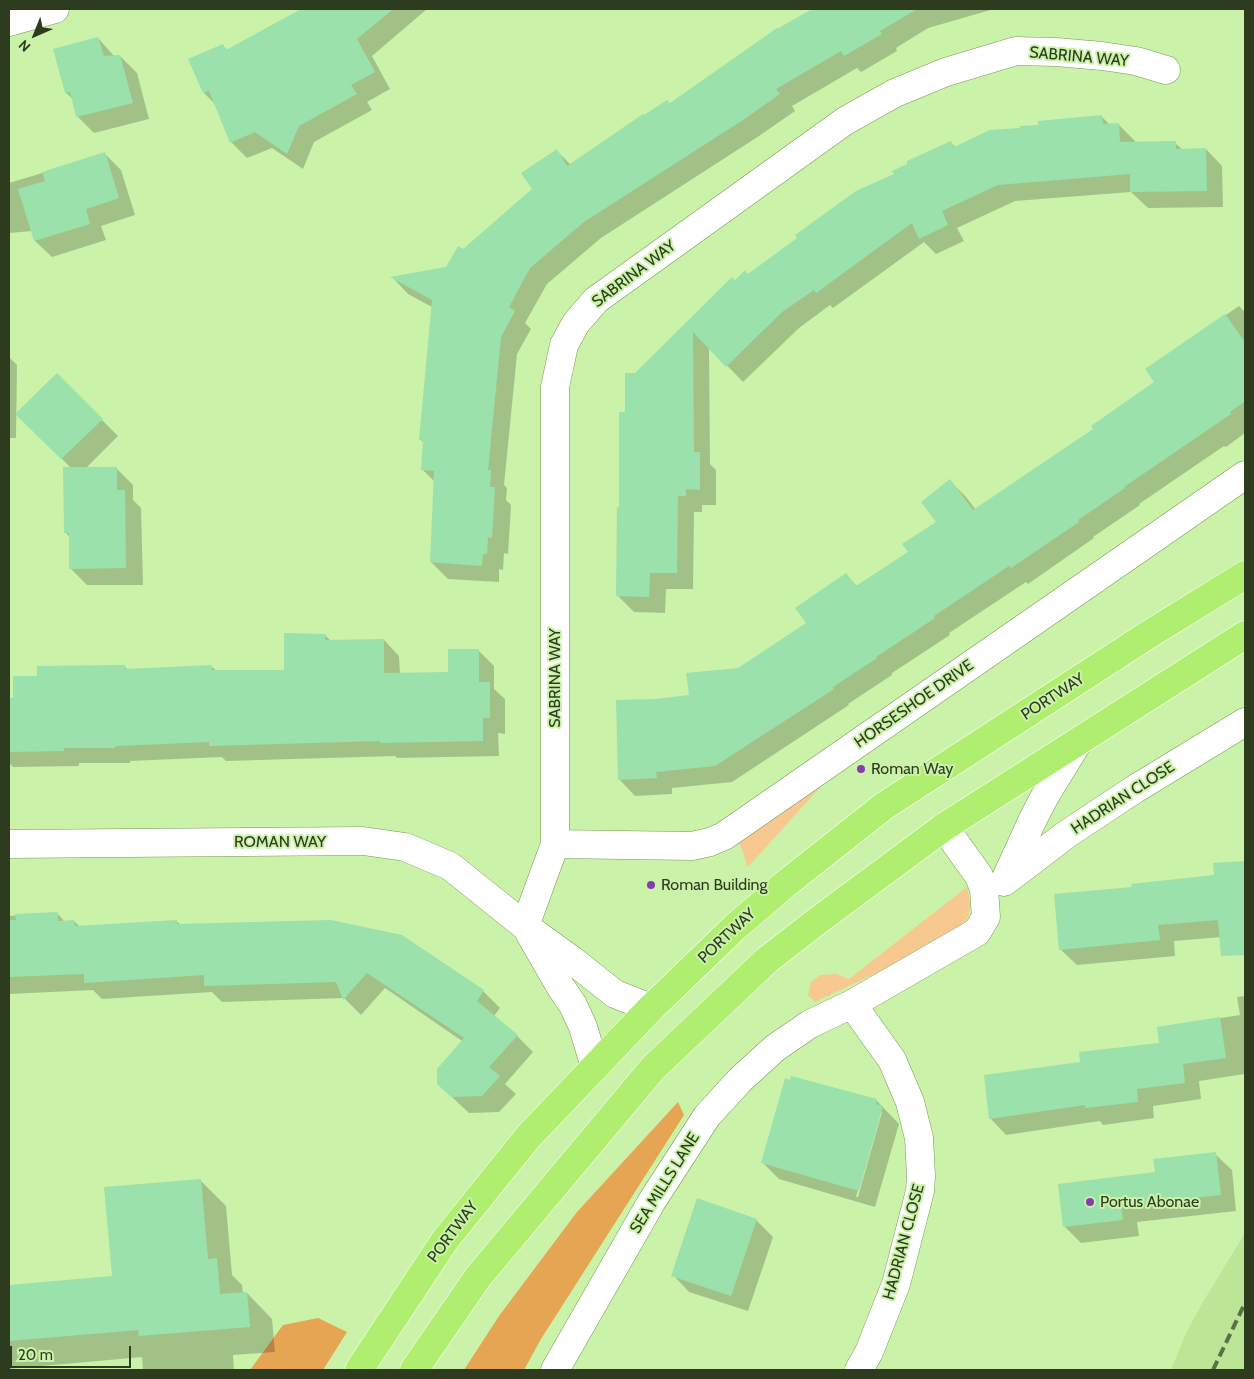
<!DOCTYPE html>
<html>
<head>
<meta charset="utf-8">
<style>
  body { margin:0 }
  #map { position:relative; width:1254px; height:1379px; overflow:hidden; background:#cbf2a9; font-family:Cabin,sans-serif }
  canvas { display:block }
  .frame { position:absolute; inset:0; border:10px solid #2d3c1f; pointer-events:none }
  .north { position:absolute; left:10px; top:10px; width:50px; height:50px; -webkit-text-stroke:4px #cbf2a9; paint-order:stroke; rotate:224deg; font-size:14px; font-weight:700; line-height:20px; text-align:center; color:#2d3c1f }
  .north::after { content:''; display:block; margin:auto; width:18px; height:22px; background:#2d3c1f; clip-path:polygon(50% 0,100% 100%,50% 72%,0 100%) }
  .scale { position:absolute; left:10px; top:1346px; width:121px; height:22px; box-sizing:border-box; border:2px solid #2d3c1f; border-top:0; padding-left:6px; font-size:15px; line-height:18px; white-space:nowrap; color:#2d3c1f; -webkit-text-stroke:4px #cbf2a9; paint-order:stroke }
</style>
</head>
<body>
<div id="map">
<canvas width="1254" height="1379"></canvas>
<div class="frame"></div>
<div class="north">N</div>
<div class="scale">20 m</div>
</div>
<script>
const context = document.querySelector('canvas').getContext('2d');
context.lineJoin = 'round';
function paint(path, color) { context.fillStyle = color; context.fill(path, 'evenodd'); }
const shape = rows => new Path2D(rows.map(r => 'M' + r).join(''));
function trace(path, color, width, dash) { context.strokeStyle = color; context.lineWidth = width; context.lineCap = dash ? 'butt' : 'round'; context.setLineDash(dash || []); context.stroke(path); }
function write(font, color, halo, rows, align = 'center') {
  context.font = font + ' Cabin,sans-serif'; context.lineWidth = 4; context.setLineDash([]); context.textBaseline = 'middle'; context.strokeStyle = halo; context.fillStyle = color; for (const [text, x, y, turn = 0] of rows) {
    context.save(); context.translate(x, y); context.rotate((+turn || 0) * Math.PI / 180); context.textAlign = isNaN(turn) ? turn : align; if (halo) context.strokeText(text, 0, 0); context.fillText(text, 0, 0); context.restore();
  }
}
const built = shape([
  [1245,1233,1245,1370,1171,1370,1187,1331,1206,1297]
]);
const green = shape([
  [824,783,748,867,738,839],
  [967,887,971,906,968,916,958,931,946,940,815,1002,808,995,811,982,820,975,836,974,849,979]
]);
const forest = shape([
  [678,1102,684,1115,541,1339,524,1370,464,1370,499,1316,577,1212],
  [318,1318,347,1332,323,1370,250,1370,283,1325]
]);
const shadow = shape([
  [304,9,427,9,372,56,390,89,367,102,372,110,314,142,303,169,272,148,247,158,231,142,215,104,204,93,223,46,228,51],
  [814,9,994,9,928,28,896,48,897,51,861,72,857,68,792,106,795,111,759,136,601,238,547,284,525,323,531,329,517,354,504,485,507,488,506,500,511,505,508,554,504,553,503,570,499,569,499,582,448,579,431,562,435,482,423,470,424,443,420,439,432,307,408,294,393,278,447,269,463,250,533,189,557,151,571,165,670,105,777,30],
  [98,38,115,57,120,56,137,73,149,119,94,133,78,117,73,99,66,93],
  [1102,117,1110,125,1118,124,1135,141,1135,143,1175,143,1183,150,1206,149,1222,166,1223,207,1148,208,1131,192,1015,201,957,228,964,241,936,254,924,242,833,308,830,305,799,328,743,382,709,347,710,464,716,470,716,505,702,505,702,512,694,512,693,589,666,589,665,613,634,612,618,596,620,509,626,414,636,374,735,282,748,275,896,175,951,142,956,148,1021,129],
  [105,154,121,170,135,215,101,226,106,240,52,257,35,241,32,231,9,233,9,183],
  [1239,306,1245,312,1245,433,1226,447,1224,446,1139,504,1140,505,1093,537,1094,538,1028,584,1026,582,949,633,950,635,892,673,892,675,848,704,849,705,732,782,672,788,672,794,635,796,619,779,655,700,690,696,739,670,808,624,846,575,857,586,909,552,938,522,950,481,966,497,976,510,1095,429,1156,382,1147,369],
  [9,357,17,365,16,438,9,438],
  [57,375,118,436,85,469,116,468,133,485,133,500,141,508,143,585,87,585,70,568,70,537,66,533,72,469,17,414],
  [325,635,331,641,384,640,399,656,400,674,449,673,478,650,494,666,494,689,505,699,505,734,498,733,499,756,397,758,395,756,226,761,222,757,130,761,130,763,79,763,79,766,13,767,9,763,9,700,14,700,39,677,124,666,128,670,211,666,217,671,285,671],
  [1245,862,1245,935,1174,941,1175,956,1077,965,1060,949,1133,888,1216,876,1215,864],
  [57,913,65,922,74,921,80,927,176,921,181,925,483,991,500,1008,494,1016,517,1036,533,1052,505,1084,516,1094,499,1112,469,1113,438,1084,462,1041,385,988,361,1015,344,998,222,1002,212,992,102,999,93,990,9,994,9,916],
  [1245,996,1245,1074,1199,1081,1201,1099,1153,1106,1154,1118,1103,1125,1100,1121,1006,1135,990,1118,1081,1063,1160,1044,1158,1028,1240,1015,1237,997],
  [792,1077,877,1101,899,1124,875,1207,779,1179,762,1162],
  [880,1112,882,1112,858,1197,856,1197],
  [1215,1154,1232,1170,1236,1211,1137,1222,1139,1236,1081,1243,1065,1227,1156,1173],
  [201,1181,226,1206,232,1275,242,1285,243,1293,247,1293,272,1319,275,1352,233,1355,234,1370,143,1370,142,1357,9,1369,9,1286,113,1277],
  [756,1220,773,1237,748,1311,689,1292,673,1275]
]);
const building = shape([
  [301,9,393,9,357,39,375,72,351,85,357,94,299,126,287,154,255,132,230,143,209,91,203,93,188,59,223,44,226,50],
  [812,9,917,9,880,31,882,34,844,56,841,51,776,89,780,94,743,120,584,222,530,268,509,307,515,311,501,337,488,470,491,470,490,487,495,487,492,538,488,537,487,554,483,554,482,566,430,562,434,471,421,470,423,440,419,440,432,300,390,277,446,267,458,246,463,249,532,189,521,173,557,149,567,166,643,114,644,115,667,100,670,103,777,28,777,29],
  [98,37,104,56,120,55,133,103,76,117,70,92,65,93,53,49],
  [1102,115,1103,124,1119,123,1120,142,1176,141,1176,149,1206,148,1207,191,1130,192,1130,174,998,185,942,211,948,225,919,239,912,223,816,293,814,290,782,312,726,367,693,332,694,452,700,452,700,490,686,489,686,496,678,496,677,573,650,573,649,597,616,596,617,507,619,507,619,412,625,412,625,373,635,373,732,277,735,280,745,270,748,274,797,238,795,235,856,191,894,174,892,171,907,164,907,161,951,141,954,147,990,130,1020,128,1019,126,1038,125,1038,121],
  [105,152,119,198,86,209,90,224,34,241,18,189,45,181,42,172],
  [1225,314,1245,342,1245,401,1230,412,1231,414,1124,487,1125,488,1078,520,1079,522,1011,568,1009,566,934,616,935,618,876,657,877,658,833,687,834,689,715,766,656,772,657,778,618,780,616,700,655,699,689,695,686,673,738,668,806,623,795,608,846,573,856,586,908,552,902,544,936,522,921,502,950,479,973,510,1093,429,1091,426,1154,382,1145,369],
  [57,373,103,419,61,459,15,414],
  [63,467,117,467,117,490,125,490,126,568,69,569,69,533,64,533],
  [284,633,326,634,325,640,384,639,384,673,448,672,448,649,479,649,479,682,490,682,490,718,483,718,483,741,380,743,380,741,209,746,209,742,115,746,115,748,64,748,64,751,9,752,9,698,13,698,13,676,37,676,37,666,125,665,125,669,212,665,212,670,284,670],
  [1245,861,1245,955,1221,956,1218,920,1158,925,1160,940,1059,950,1054,894,1132,887,1131,884,1214,875,1213,863],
  [58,912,58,921,74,920,75,926,177,920,177,924,331,920,402,935,484,990,477,1001,518,1035,489,1067,500,1076,482,1096,451,1097,437,1084,437,1069,464,1038,367,973,343,1000,336,982,204,986,204,975,84,983,84,974,9,977,9,920,16,920,15,914],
  [1220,1017,1226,1058,1183,1064,1185,1083,1137,1089,1138,1102,1085,1108,1085,1105,989,1119,984,1075,1080,1062,1079,1052,1159,1043,1157,1027],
  [791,1076,877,1099,876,1104,883,1106,859,1191,761,1163,785,1078,790,1080],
  [1216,1152,1221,1195,1121,1206,1123,1220,1063,1227,1058,1184,1155,1172,1153,1159],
  [201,1179,208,1259,217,1258,220,1294,247,1292,250,1327,139,1336,138,1330,9,1341,9,1285,112,1276,104,1187],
  [697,1198,757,1219,731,1296,671,1276]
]);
const street = shape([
  [9,22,55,9],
  [9,844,363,841,405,847,450,866,525,926,572,960,615,994,651,1008],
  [555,844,692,846,710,842,724,836,1245,475],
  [1006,878,1033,819,1045,796,1078,742],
  [1004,882,1067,834,1135,789,1245,722],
  [525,926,555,844,555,387,564,345,576,323,596,300,845,121,895,93,946,72,1016,51,1056,52,1102,56,1136,61,1166,70],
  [530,934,560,986,573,1005,583,1027,595,1067],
  [852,1004,892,1060,910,1102,919,1138,921,1176,920,1191,896,1284,869,1352,859,1370],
  [555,1370,652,1201,707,1116,740,1080,775,1048,810,1024,852,1004,977,932,986,917,984,889,979,876,944,827]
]);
const highway = shape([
  [359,1370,445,1240,528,1137,651,1008,735,927,784,885,884,806,1151,633,1245,575],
  [414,1370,478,1277,653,1068,767,960,816,922,944,827,1245,635]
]);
const rail = shape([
  [1213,1370,1245,1303]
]);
const markers = [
  [861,769,5,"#853cae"],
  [651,885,5,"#853cae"],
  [1090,1202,5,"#853cae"]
];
const streetNames = [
  ["SABRINA WAY",1079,57,5],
  ["SABRINA WAY",634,274,-37],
  ["SABRINA WAY",555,678,-90],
  ["PORTWAY",1053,697,-33],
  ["HORSESHOE DRIVE",914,704,-35],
  ["HADRIAN CLOSE",1123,798,-33],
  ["ROMAN WAY",280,842],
  ["PORTWAY",727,936,-43],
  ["SEA MILLS LANE",665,1183,-58],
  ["PORTWAY",453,1232,-53],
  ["HADRIAN CLOSE",904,1242,-75]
];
const poiNames = [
  ["Roman Way",871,769],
  ["Roman Building",661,885],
  ["Portus Abonae",1100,1202]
];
paint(built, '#bce696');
paint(green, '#f8c891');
paint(forest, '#e5a553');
paint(shadow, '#0003');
paint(building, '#9ae1ab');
trace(street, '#769a54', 29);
trace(highway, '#fff', 29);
trace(street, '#fff', 28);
trace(highway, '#afee6e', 28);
trace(rail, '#5a7047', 4, [10, 5]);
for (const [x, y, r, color] of markers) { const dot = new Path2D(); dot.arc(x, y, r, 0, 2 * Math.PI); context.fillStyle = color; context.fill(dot); trace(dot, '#cbf2a9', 2); }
write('16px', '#2d3c1f', '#cbf2a9', streetNames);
write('16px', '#2d3c1f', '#cbf2a9', poiNames, 'left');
</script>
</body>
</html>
